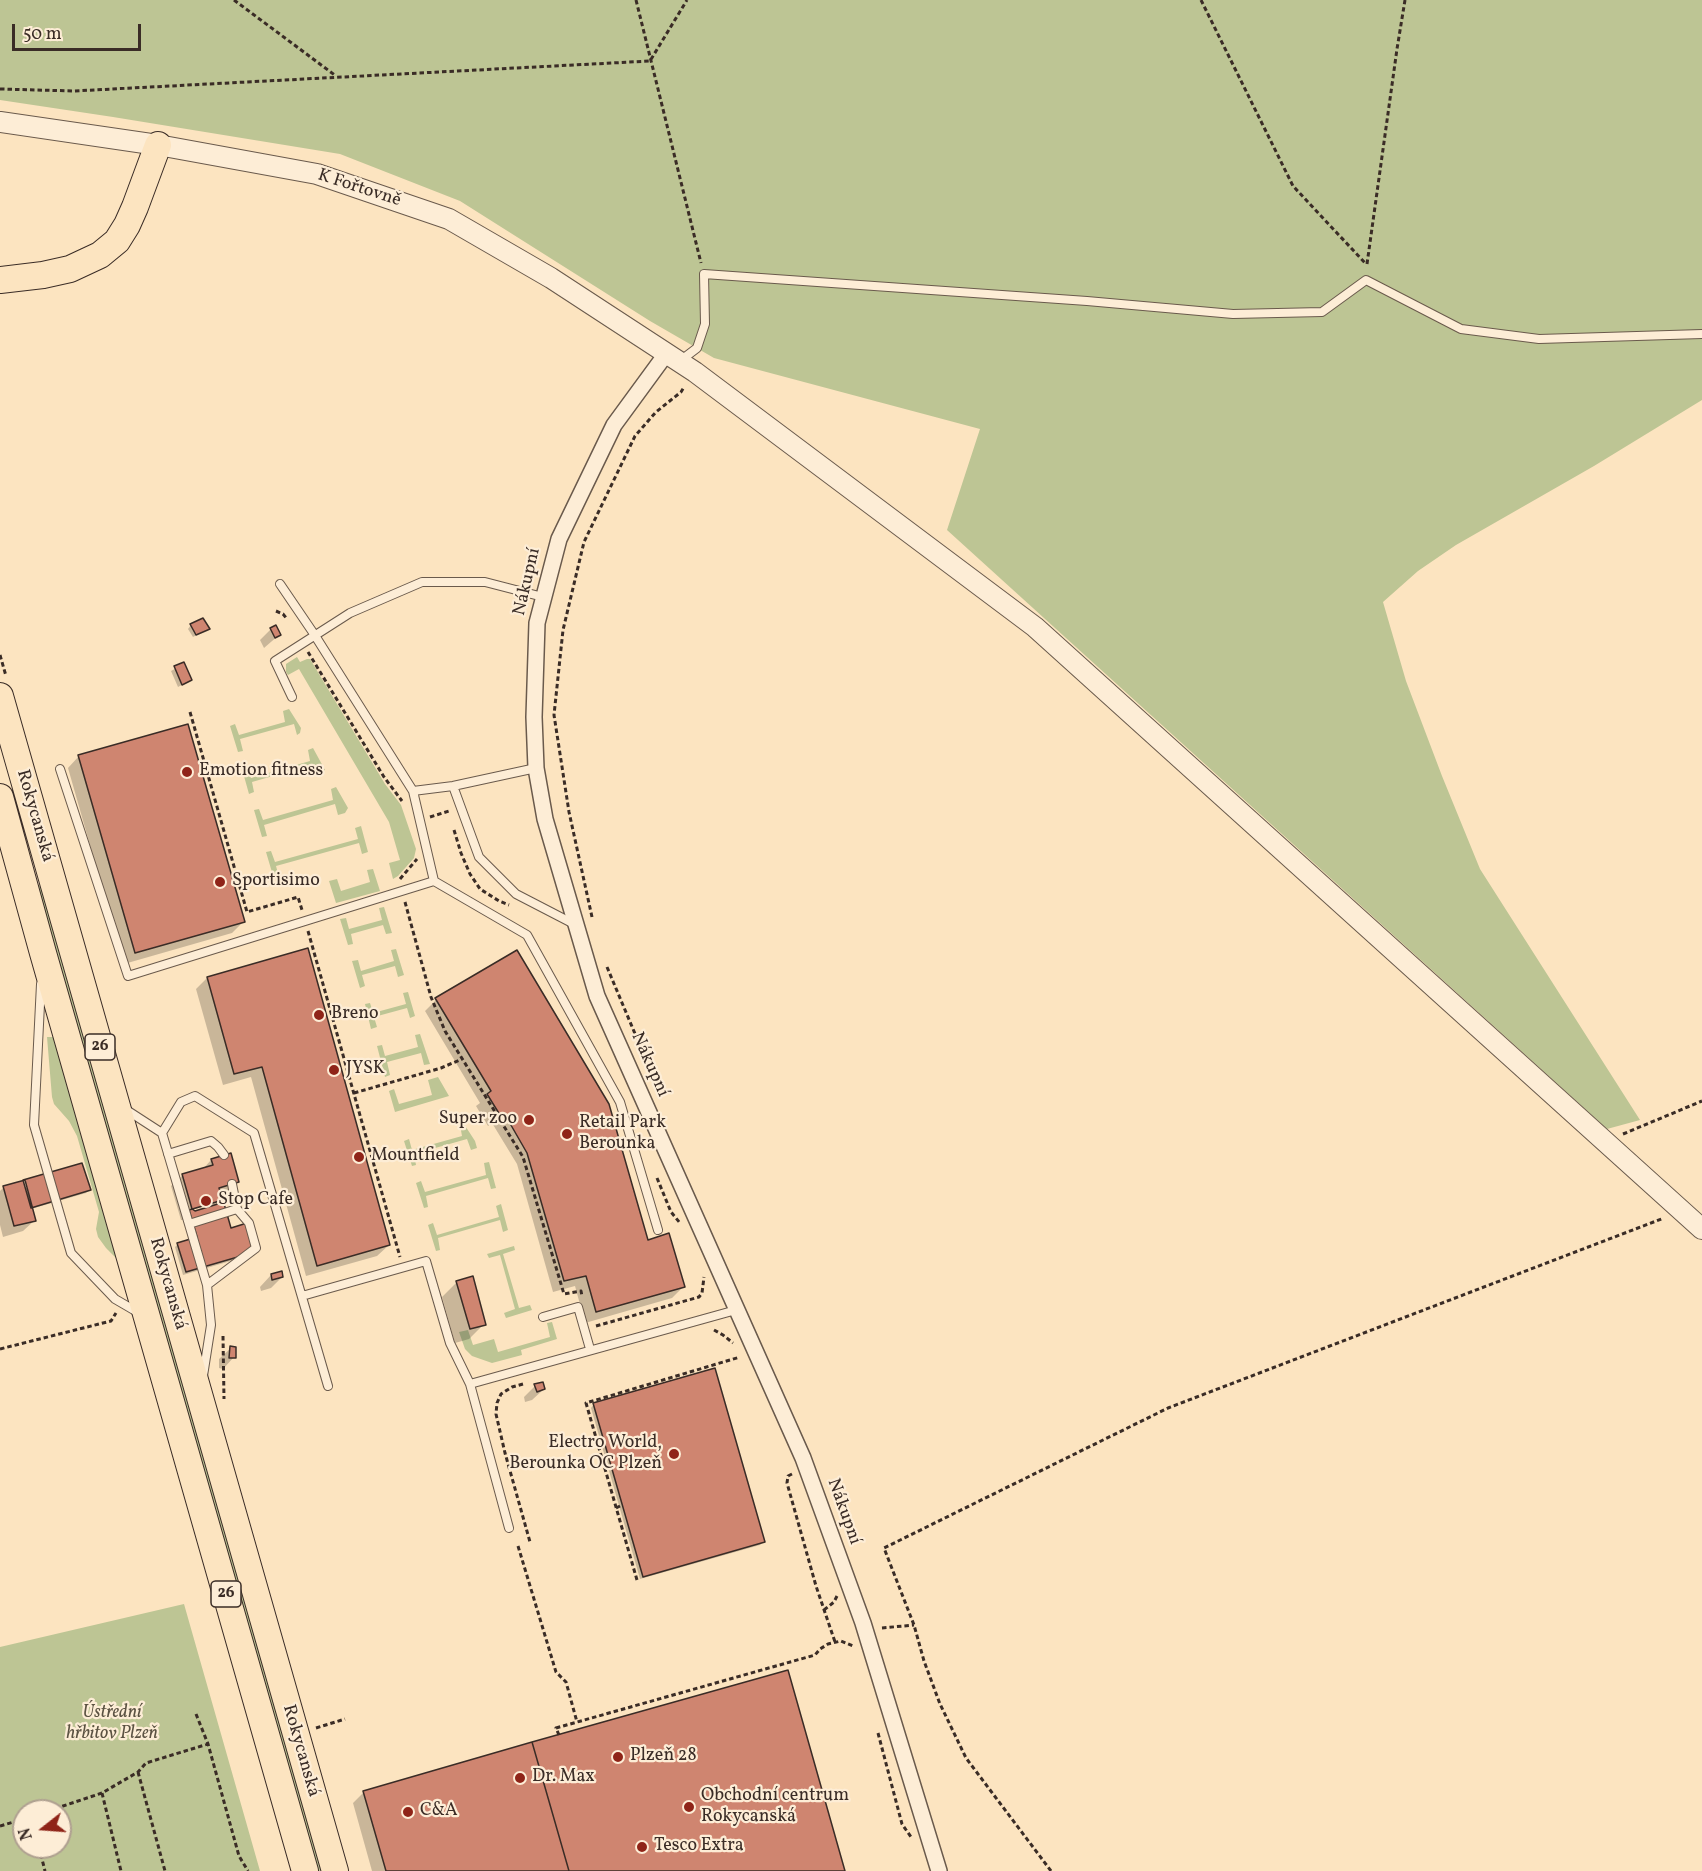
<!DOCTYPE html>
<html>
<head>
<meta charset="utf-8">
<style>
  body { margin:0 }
  #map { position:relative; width:1702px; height:1871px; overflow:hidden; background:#fce4c0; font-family:Vollkorn,serif }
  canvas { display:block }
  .north { position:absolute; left:12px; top:1799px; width:60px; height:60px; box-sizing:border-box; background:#fdedd6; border:2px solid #afa090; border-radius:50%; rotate:253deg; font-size:16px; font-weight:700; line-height:24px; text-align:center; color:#3a2c26 }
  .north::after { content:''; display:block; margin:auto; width:21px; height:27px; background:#8f2418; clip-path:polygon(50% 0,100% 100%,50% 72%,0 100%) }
  .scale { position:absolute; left:12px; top:24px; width:129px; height:27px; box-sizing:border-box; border:3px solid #3a2c26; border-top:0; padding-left:8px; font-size:18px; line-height:21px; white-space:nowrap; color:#3a2c26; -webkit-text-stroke:4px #fdedd6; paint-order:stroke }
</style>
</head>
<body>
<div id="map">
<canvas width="1702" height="1871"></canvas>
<div class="north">N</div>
<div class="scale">50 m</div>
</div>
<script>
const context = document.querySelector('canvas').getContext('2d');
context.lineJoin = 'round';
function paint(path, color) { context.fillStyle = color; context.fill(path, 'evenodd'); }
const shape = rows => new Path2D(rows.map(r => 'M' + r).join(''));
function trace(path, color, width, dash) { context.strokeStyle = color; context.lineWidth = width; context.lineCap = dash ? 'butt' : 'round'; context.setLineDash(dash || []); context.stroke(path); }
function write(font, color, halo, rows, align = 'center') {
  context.font = font + ' Vollkorn,serif'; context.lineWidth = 4.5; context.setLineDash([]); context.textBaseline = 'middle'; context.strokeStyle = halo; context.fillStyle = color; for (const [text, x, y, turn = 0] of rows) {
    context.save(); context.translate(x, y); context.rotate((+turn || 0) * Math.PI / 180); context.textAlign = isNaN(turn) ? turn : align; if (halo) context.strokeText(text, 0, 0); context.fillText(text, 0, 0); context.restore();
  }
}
const green = shape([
  [0,0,1702,0,1702,400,1594,466,1456,545,1418,571,1383,602,1406,681,1442,776,1480,869,1640,1120,1607,1129,947,530,980,429,714,358,650,321,460,201,340,154,113,117,0,100],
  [297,657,300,662,307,659,310,659,385,784,401,805,416,849,414,858,398,876,393,879,389,863,400,860,389,822,299,669,288,675,286,672,286,664],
  [289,709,301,728,300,733,297,735,294,724,240,739,243,751,238,752,230,726,235,724,239,735,285,722,283,711],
  [313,748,325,770,321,773,315,775,311,765,252,782,254,792,249,794,242,769,247,767,251,778,310,761,308,750],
  [336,787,348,808,345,813,338,815,335,804,264,825,267,836,262,837,254,810,259,809,263,820,333,800,331,789],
  [361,826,368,852,362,854,359,843,276,866,279,877,274,879,266,852,271,851,275,862,358,839,355,828],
  [373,869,380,891,336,903,329,881,337,879,341,891,370,882,367,870],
  [37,884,42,887,322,1871,314,1871],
  [384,907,392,933,386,934,383,925,351,934,353,944,348,945,340,919,346,918,349,929,382,920,379,908],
  [396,949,404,975,398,977,395,966,362,975,365,986,360,988,352,961,358,960,361,971,394,961,391,950],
  [408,992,415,1016,410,1018,407,1008,374,1017,377,1027,371,1029,365,1004,370,1003,373,1013,406,1004,403,993],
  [420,1034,430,1064,424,1065,421,1053,387,1062,390,1075,385,1077,377,1046,382,1045,385,1056,418,1047,415,1035],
  [47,1037,55,1037,117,1259,106,1248,98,1237,96,1229,99,1212,77,1136,69,1121,54,1104,52,1097],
  [438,1077,449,1096,395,1112,389,1091,394,1089,399,1104,432,1095,428,1080],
  [464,1124,475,1141,477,1148,471,1150,467,1139,414,1154,416,1165,412,1166,404,1141,409,1139,412,1150,462,1136,460,1125],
  [489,1162,496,1188,491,1189,488,1178,426,1196,428,1207,424,1208,416,1183,421,1181,425,1192,486,1175,484,1163],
  [501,1204,508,1230,503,1232,500,1220,438,1238,440,1250,436,1251,428,1225,433,1223,437,1235,499,1217,496,1206],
  [514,1246,515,1250,503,1254,519,1308,530,1305,532,1310,506,1318,504,1313,515,1309,500,1255,489,1258,487,1254],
  [552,1322,557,1339,521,1350,522,1355,492,1363,472,1356,465,1349,459,1332,468,1330,473,1345,494,1339,498,1352,550,1337,547,1323],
  [184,1604,260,1871,0,1871,0,1647],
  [24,1811,60,1811,60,1847,24,1847]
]);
const shadow = shape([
  [191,625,208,629,193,637,188,629],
  [271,629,279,635,264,648,260,640],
  [184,664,191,680,178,687,171,671],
  [79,756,243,922,232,933,124,964,68,768],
  [207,978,389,1245,377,1256,306,1276,251,1077,223,1085,196,989],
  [436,1000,646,1242,683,1287,672,1298,585,1323,575,1286,553,1292,517,1164,492,1123,488,1126,476,1106,480,1103,425,1011],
  [211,1160,237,1182,226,1193,220,1195,230,1229,251,1255,183,1275,175,1247,178,1244,194,1239,189,1220,181,1220,171,1186,183,1175,202,1170],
  [210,1205,210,1208,188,1214,187,1211],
  [4,1187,89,1190,86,1193,31,1209,35,1220,23,1231,3,1237,0,1225,0,1191],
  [271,1275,282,1277,271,1288,261,1291,260,1287],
  [457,1282,484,1324,469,1339,455,1343,442,1297],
  [231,1348,234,1357,223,1369,219,1368,219,1359],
  [535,1386,544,1389,532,1400,525,1402,524,1397],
  [594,1404,763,1542,760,1545,640,1579,591,1408],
  [364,1792,843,1871,372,1871,353,1803]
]);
const building = shape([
  [203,618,210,629,196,635,190,624,203,618],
  [276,625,281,635,275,638,270,628,276,625],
  [184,662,192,680,182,685,174,666,184,662],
  [188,724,245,922,135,953,78,755,188,724],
  [308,948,390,1245,317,1266,262,1067,234,1074,207,977,308,948],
  [517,950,609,1104,648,1240,669,1233,685,1287,596,1312,586,1276,564,1281,527,1153,504,1113,500,1115,487,1094,491,1091,435,998,517,950],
  [231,1153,239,1182,219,1188,223,1200,221,1203,195,1211,192,1209,182,1174,213,1165,211,1159,231,1153],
  [82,1163,91,1190,31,1208,23,1180,82,1163],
  [25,1180,36,1221,14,1226,3,1186,25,1180],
  [223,1200,231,1228,247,1223,255,1252,186,1272,177,1243,197,1237,189,1210,223,1200],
  [282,1271,283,1277,272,1280,271,1274,282,1271],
  [473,1276,486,1325,470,1329,456,1281,473,1276],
  [230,1346,236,1347,236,1358,229,1358,230,1346],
  [715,1368,765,1542,643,1577,593,1403,715,1368],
  [543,1382,545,1389,537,1392,534,1384,543,1382],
  [788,1670,845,1871,569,1871,532,1742,788,1670],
  [532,1742,569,1871,386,1871,363,1791,532,1742]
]);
const path = shape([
  [234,0,336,76],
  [636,0,701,263],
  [1201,0,1293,186,1366,264],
  [0,89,74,91,650,61,687,0],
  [1367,264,1397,49,1405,0],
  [276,611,283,614,287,619],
  [308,652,384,777,402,801],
  [0,655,6,676],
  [190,712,247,912,298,897,302,910],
  [430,817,449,811],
  [454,830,461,853,470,874,480,889,499,901,509,905],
  [400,879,417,859],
  [405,902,431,997,445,1031,523,1157,564,1294,581,1291,582,1296],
  [592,917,569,812,554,715,563,630,584,542,635,436,656,412,681,392,684,387],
  [308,931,400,1257],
  [607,967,641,1048,642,1055],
  [354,1093,441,1068,462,1059],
  [1623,1134,1702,1101],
  [657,1178,671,1212,680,1223],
  [596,1326,699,1297,702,1293,704,1277],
  [714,1330,723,1335,733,1343],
  [223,1336,224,1399],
  [0,1349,111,1321,116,1313],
  [523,1384,512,1387,501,1394,497,1403,496,1414,505,1453,530,1542],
  [792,1474,788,1476,787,1483,816,1586,835,1642],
  [616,1508,622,1505],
  [518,1546,556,1672,566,1682,577,1722],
  [637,1580,586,1403,740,1357],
  [824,1610,834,1602,837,1596],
  [882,1628,914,1625],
  [196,1714,208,1744,239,1856,248,1871],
  [316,1728,345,1719],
  [878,1733,902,1824,911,1837],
  [559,1735,556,1728,815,1655,820,1649,828,1644,841,1641,853,1646],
  [138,1772,165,1871],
  [102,1793,121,1871],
  [48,1811,102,1793,138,1772,146,1763,208,1744],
  [0,1826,24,1819],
  [39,1847,45,1871],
  [1051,1871,966,1758,940,1704,924,1661,914,1625,884,1548,1168,1408,1664,1218]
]);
const service = shape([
  [680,361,697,348,705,324,704,274,1087,301,1233,314,1322,312,1366,280,1461,329,1539,339,1702,334],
  [292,697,275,661,350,613,422,582,485,582,543,597],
  [60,769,128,976,434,881,413,791,314,634,280,584],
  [453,786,479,857,516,894,574,924],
  [413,791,453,786,536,768],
  [434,881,527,935,620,1102,658,1230],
  [41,984,34,1125,71,1253,115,1299,139,1313],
  [125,1109,162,1133,207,1285,211,1325,203,1376],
  [162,1133,181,1102,195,1096,254,1133,328,1386],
  [168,1154,211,1141,218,1147,224,1155],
  [232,1184,237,1209],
  [189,1224,237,1209,249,1223,256,1248,207,1285],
  [302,1296,426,1261,450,1343,470,1384],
  [543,1317,578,1307,590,1349],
  [509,1528,470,1384,736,1310]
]);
const minor = shape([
  [666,354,614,425,559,539,537,623,534,717,536,768,545,819,597,996,803,1458,863,1623,939,1871]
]);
const tertiary = shape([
  [0,122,158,145,317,174,449,219,551,278,695,372,1035,627,1702,1229]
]);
const trunk = shape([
  [0,280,43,275,70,269,100,255,117,241,127,225,135,207,158,145],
  [0,696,335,1871],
  [0,797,43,953,305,1871]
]);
const markers = [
  [187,772,6,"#8f2418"],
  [220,882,6,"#8f2418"],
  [319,1015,6,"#8f2418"],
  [334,1070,6,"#8f2418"],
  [529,1120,6,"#8f2418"],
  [567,1134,6,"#8f2418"],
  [359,1157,6,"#8f2418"],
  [206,1201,6,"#8f2418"],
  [674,1454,6,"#8f2418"],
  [618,1757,6,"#8f2418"],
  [520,1778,6,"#8f2418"],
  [689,1807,6,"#8f2418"],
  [408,1812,6,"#8f2418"],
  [642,1847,6,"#8f2418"]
];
const shields = [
  [100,1047,30],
  [226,1594,30]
];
const shieldNames = [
  ["26",100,1047],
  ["26",226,1594]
];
const streetNames = [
  ["K Fořtovně",359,189,18],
  ["Nákupní",528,582,-77],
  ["Rokycanská",34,816,74],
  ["Nákupní",649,1065,66],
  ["Rokycanská",167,1284,74],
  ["Nákupní",843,1512,70],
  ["Rokycanská",300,1751,74]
];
const poiNames = [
  ["Emotion fitness",199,772],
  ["Sportisimo",232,882],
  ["Breno",331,1015],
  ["JYSK",346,1070],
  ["Super zoo",517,1120,"right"],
  ["Retail Park",579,1124],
  ["Berounka",579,1145],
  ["Mountfield",371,1157],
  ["Stop Cafe",218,1201],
  ["Electro World,",662,1444,"right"],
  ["Berounka OC Plzeň",662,1465,"right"],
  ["Plzeň 28",630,1757],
  ["Dr. Max",532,1778],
  ["Obchodní centrum",701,1797],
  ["Rokycanská",701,1818],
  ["C&A",420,1812],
  ["Tesco Extra",654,1847]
];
const parkNames = [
  ["Ústřední",112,1714],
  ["hřbitov Plzeň",112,1735]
];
paint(green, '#bdc594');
paint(shadow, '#0003');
paint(building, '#cf8570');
trace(building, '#3a2c26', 1.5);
trace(service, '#6a5a4c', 10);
trace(minor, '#6a5a4c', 18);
trace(tertiary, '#6a5a4c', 22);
trace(trunk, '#3a2c26', 28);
trace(path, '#3a2c26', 3, [4.5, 3]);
trace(service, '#fdedd6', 8);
trace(minor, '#fdedd6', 15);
trace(tertiary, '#fdedd6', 20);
trace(trunk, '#fce4c0', 26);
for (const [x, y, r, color] of markers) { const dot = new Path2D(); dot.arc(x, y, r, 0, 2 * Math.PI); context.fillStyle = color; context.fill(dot); trace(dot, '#fdedd6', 2); }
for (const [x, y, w] of shields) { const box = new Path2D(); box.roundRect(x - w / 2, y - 13, w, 26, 4.5); context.fillStyle = '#fdedd6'; context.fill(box); trace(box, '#3a2c26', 1.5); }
write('bold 16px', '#3a2c26', null, shieldNames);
write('18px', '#3a2c26', '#fdedd6', streetNames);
write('18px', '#3a2c26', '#fdedd6', poiNames, 'left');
write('italic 18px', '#5b5242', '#fdedd6', parkNames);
</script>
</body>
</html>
